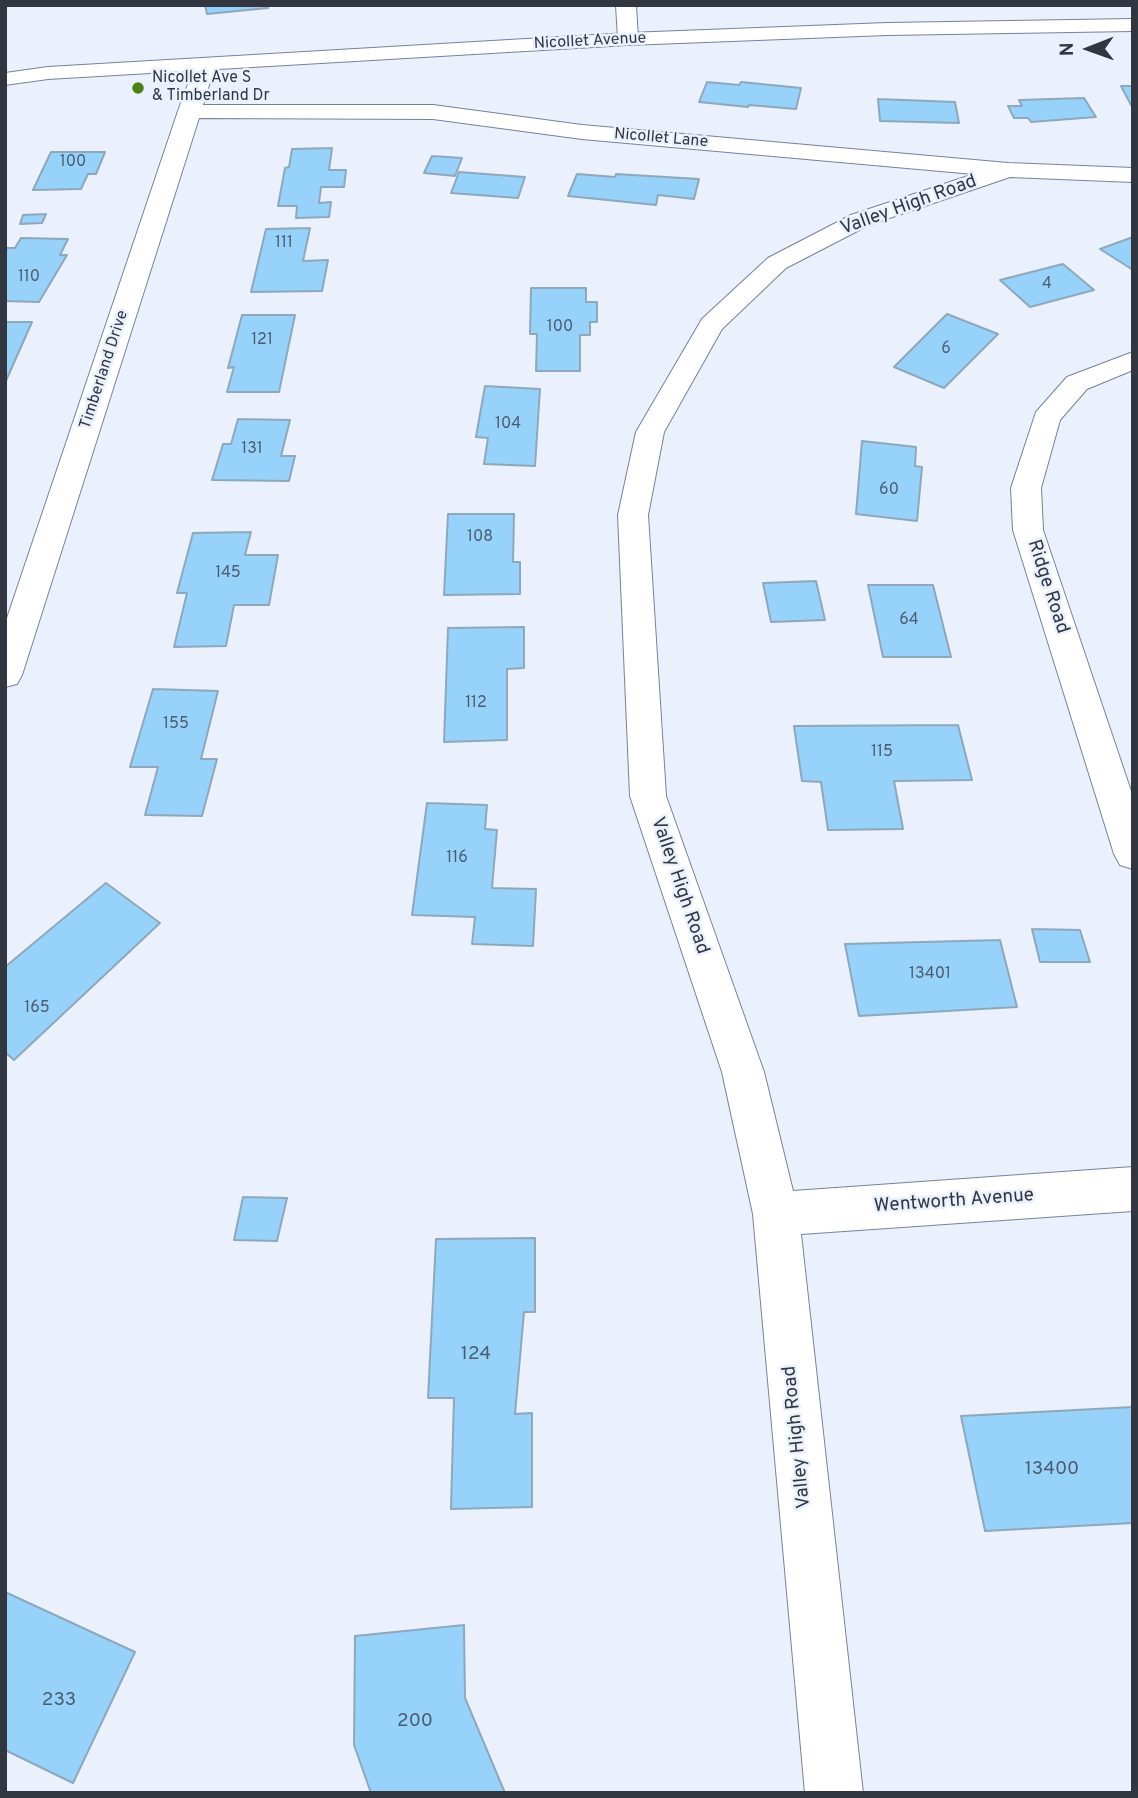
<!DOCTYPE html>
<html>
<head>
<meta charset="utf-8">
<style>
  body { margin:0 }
  #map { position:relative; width:1138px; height:1798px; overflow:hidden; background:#ebf1fc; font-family:Overpass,sans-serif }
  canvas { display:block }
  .frame { position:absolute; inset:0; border:7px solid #313641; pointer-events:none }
  .north { position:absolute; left:1054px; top:14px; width:70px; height:70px; -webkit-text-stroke:5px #ebf1fc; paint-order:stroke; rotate:269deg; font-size:19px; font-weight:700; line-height:28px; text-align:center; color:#313641 }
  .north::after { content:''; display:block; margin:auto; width:24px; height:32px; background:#313641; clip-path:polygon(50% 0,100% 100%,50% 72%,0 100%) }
</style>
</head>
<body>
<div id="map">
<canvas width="1138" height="1798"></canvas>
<div class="frame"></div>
<div class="north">N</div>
</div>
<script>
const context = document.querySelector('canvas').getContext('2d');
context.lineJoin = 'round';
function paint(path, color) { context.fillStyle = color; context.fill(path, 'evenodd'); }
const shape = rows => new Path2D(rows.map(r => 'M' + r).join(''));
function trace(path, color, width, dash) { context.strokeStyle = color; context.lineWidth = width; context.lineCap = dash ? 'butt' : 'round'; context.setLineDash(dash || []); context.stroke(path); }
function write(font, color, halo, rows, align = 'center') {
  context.font = font + ' Overpass,sans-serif'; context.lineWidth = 5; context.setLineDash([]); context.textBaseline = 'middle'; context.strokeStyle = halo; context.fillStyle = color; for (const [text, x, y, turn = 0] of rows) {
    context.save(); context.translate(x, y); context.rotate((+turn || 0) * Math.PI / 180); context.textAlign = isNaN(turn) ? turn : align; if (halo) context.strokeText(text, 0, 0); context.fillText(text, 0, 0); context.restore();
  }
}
const building = shape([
  [205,5,267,5,268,8,207,14,205,5],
  [707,82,739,85,741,82,801,88,796,109,749,105,748,107,699,102,707,82],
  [1121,86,1133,86,1133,105,1131,105,1121,86],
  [1084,98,1096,117,1031,122,1028,118,1014,118,1008,106,1022,106,1019,100,1084,98],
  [878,99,955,102,959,123,880,121,878,99],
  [332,148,329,170,346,170,344,187,321,187,319,203,331,202,329,217,296,218,297,206,278,206,285,168,289,167,292,149,332,148],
  [51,152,105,152,96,174,88,174,81,189,33,190,51,152],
  [432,156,462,158,455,176,424,173,432,156],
  [459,172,525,177,518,198,451,193,459,172],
  [577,174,615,177,616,174,699,179,694,199,658,195,656,205,568,196,577,174],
  [46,214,42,223,20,224,23,215,46,214],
  [310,228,303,261,328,260,322,291,251,292,266,229,310,228],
  [1133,237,1133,270,1100,249,1133,237],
  [21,238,68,239,60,255,67,255,39,302,5,301,5,248,15,248,21,238],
  [1063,264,1094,290,1030,307,1000,280,1063,264],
  [531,288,586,288,586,302,597,302,597,322,590,322,590,335,580,335,580,371,536,371,537,334,530,334,531,288],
  [947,314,998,334,944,388,894,367,947,314],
  [242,315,295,315,279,392,227,392,234,367,228,368,242,315],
  [5,322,32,322,5,383,5,322],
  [485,386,540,389,535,466,484,464,488,438,476,437,485,386],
  [238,419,290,420,281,456,295,456,289,481,212,480,223,444,231,444,238,419],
  [862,441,916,447,915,466,922,467,917,521,856,514,862,441],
  [448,514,514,514,513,562,520,562,520,594,444,595,448,514],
  [251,532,245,555,278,555,269,605,234,605,226,646,174,647,187,593,177,593,193,533,251,532],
  [816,581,825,620,771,622,763,583,816,581],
  [868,585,933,585,951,657,883,657,868,585],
  [524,627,524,668,507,669,507,740,444,742,448,628,524,627],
  [153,689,218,691,201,759,217,759,202,816,145,815,158,767,130,767,153,689],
  [958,725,972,780,894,781,903,829,828,830,821,782,802,781,794,726,958,725],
  [427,803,487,805,485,829,497,830,492,888,536,889,533,946,472,944,475,917,412,915,427,803],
  [106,883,160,923,14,1060,5,1052,5,967,106,883],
  [1032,929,1080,930,1090,962,1040,962,1032,929],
  [1000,940,1017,1007,859,1016,845,944,1000,940],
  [243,1197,287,1198,277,1241,234,1240,243,1197],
  [535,1238,535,1312,524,1312,515,1414,532,1413,532,1507,451,1509,454,1398,428,1398,436,1239,535,1238],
  [1133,1407,1133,1523,985,1531,961,1416,1133,1407],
  [5,1592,135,1652,73,1783,5,1750,5,1592],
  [464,1625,465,1698,505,1793,371,1793,354,1745,355,1636,464,1625]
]);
const minor = shape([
  [616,5,636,5,638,39,635,43,628,45,618,39,616,5],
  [205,59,215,65,203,105,433,105,582,125,1008,163,1133,168,1133,182,1010,177,869,225,786,268,722,329,664,432,648,515,666,796,764,1072,793,1191,1133,1167,1133,1211,801,1234,863,1793,805,1793,753,1214,722,1072,630,796,618,515,636,432,702,319,768,258,851,215,974,174,582,139,433,119,199,118,22,675,17,684,5,687,5,624,178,111,195,65,205,59],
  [1133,352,1133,370,1087,389,1060,420,1041,488,1043,530,1133,797,1133,869,1120,865,1114,854,1013,530,1011,488,1036,412,1067,377,1133,352]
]);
const secondary = shape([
  [1133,19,1133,31,887,35,628,45,48,79,5,85,5,73,48,67,628,33,887,23,1133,19]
]);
const markers = [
  [138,88,7,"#4d8116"]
];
const farStreetnames = [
  ["Nicollet Avenue",590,42,-3],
  ["Nicollet Lane",661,139,5],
  ["Timberland Drive",105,370,-72]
];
const farPoinames = [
  ["Nicollet Ave S",152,79],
  ["& Timberland Dr",152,97]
];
const numberNames = [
  ["100",73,163],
  ["111",284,244],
  ["110",29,278],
  ["4",1047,285],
  ["100",560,328],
  ["121",262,341],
  ["6",946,350],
  ["104",508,425],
  ["131",252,450],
  ["60",889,491],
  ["108",480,538],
  ["145",228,574],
  ["64",909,621],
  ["112",476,704],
  ["155",176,725],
  ["115",882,753],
  ["116",457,859],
  ["13401",930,975],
  ["165",37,1009]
];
const streetNames = [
  ["Valley High Road",909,206,-20],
  ["Ridge Road",1047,587,72],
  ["Valley High Road",679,886,71],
  ["Wentworth Avenue",954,1202,-4],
  ["Valley High Road",798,1437,-96]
];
const nearNumbernames = [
  ["124",476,1355],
  ["13400",1052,1470],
  ["233",59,1701],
  ["200",415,1722]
];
paint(building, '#97d2fb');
trace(building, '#8da8bb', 2);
trace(minor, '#76829b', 2);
trace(secondary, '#76829b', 2);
paint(minor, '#fff');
paint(secondary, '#fff');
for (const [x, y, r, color] of markers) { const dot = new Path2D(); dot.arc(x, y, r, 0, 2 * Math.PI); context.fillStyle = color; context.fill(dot); trace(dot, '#ebf1fc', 2.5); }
write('16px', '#313641', '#ebf1fc', farStreetnames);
write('16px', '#313641', '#ebf1fc', farPoinames, 'left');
write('16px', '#4a5d70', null, numberNames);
write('19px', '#313641', '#ebf1fc', streetNames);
write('19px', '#4a5d70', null, nearNumbernames);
</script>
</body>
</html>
